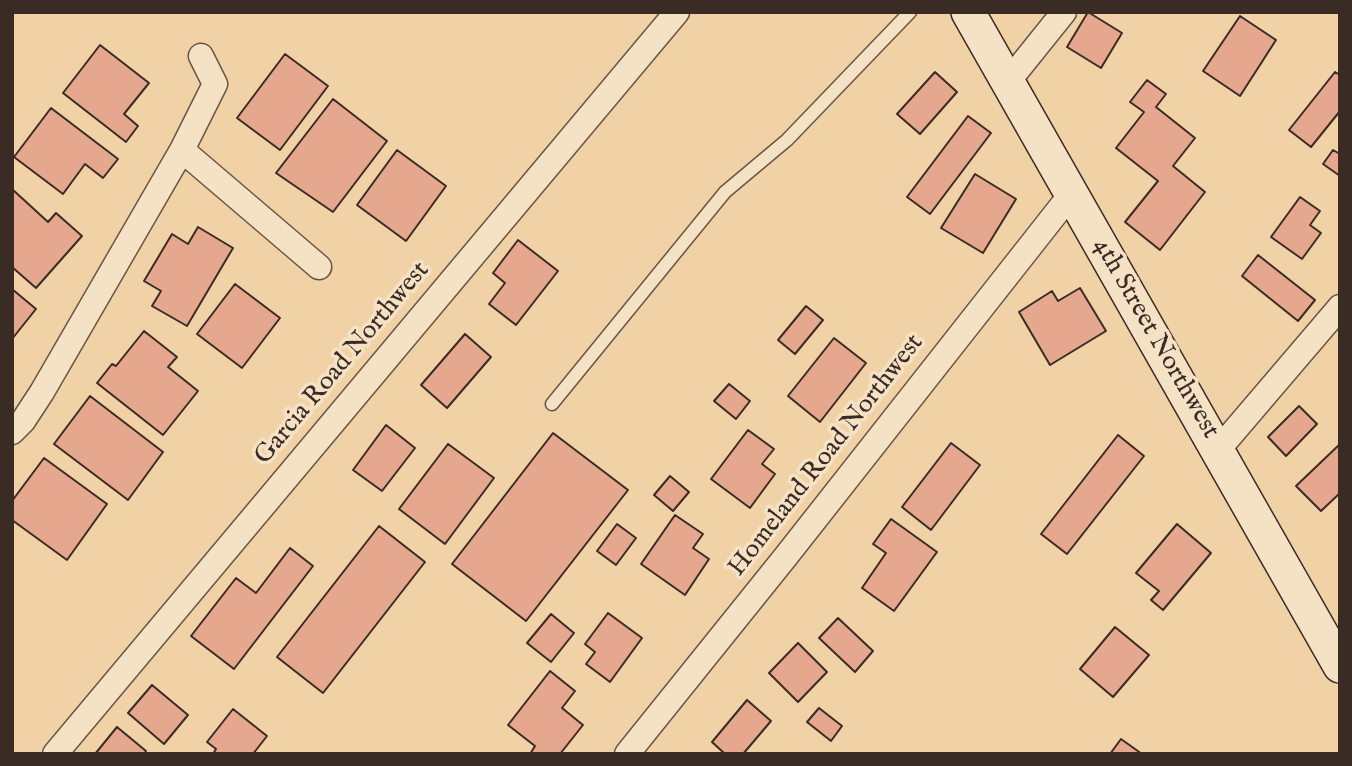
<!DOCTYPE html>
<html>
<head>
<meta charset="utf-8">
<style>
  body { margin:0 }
  #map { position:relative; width:1352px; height:766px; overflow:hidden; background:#f0d2a6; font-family:"IM FELL English",serif }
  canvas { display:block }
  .frame { position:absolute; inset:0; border:14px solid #3b2b25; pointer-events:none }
</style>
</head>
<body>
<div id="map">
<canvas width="1352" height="766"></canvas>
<div class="frame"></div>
</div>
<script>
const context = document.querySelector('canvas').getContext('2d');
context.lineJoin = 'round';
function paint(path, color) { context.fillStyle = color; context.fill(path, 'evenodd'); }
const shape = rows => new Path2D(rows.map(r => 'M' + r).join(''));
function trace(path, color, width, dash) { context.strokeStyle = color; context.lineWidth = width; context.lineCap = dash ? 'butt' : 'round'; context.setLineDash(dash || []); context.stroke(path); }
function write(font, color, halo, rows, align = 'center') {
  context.font = font + ' "IM FELL English",serif'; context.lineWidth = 7; context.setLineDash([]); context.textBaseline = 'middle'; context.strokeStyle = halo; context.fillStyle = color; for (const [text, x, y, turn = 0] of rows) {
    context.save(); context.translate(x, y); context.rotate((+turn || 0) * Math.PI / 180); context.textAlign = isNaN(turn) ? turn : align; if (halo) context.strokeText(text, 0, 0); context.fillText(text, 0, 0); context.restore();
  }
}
const building = shape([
  [1088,12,1122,33,1101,68,1067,47,1088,12],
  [1240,16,1276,40,1240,96,1203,71,1240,16],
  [100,45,149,83,124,114,138,126,126,142,63,93,100,45],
  [285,54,328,86,280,150,237,118,285,54],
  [935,72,957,92,920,134,897,114,935,72],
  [1335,72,1340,75,1340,111,1311,147,1289,130,1335,72],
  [1147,80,1166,94,1156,107,1195,138,1173,166,1205,192,1160,250,1125,222,1158,181,1116,148,1144,112,1130,102,1147,80],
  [333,99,387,141,333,212,276,173,333,99],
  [51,108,118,159,103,178,85,164,63,194,14,157,51,108],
  [968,116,991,133,930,214,907,197,968,116],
  [397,150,446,186,406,241,357,205,397,150],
  [1333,150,1340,154,1340,176,1323,164,1333,150],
  [975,174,1016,199,983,253,941,228,975,174],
  [12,189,48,222,56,213,82,236,36,288,12,267,12,189],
  [1300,197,1320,211,1310,225,1321,233,1302,259,1271,237,1300,197],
  [198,227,233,248,187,326,152,306,161,291,144,281,172,234,188,244,198,227],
  [518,240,558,271,516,325,489,304,505,283,493,273,518,240],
  [1258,255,1315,300,1298,321,1242,276,1258,255],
  [235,284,280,318,242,368,197,334,235,284],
  [1080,288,1106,331,1050,365,1019,312,1052,291,1058,301,1080,288],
  [12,289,36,309,12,339,12,289],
  [806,306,823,320,795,354,778,340,806,306],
  [144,331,177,357,168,367,198,391,163,435,97,383,112,364,116,366,144,331],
  [465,334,491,357,447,408,421,385,465,334],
  [834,338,866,363,820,422,788,396,834,338],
  [729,384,750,401,736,419,714,401,729,384],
  [90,396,163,452,128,500,54,444,90,396],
  [1299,406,1317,424,1286,456,1268,437,1299,406],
  [386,425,415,448,382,491,353,470,386,425],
  [748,430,774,449,762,464,775,474,750,508,711,479,748,430],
  [553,433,628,490,526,621,452,564,553,433],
  [1118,435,1144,456,1067,554,1041,534,1118,435],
  [951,443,980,465,931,530,902,507,951,443],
  [448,444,494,478,445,544,399,509,448,444],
  [1340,444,1340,493,1321,511,1296,486,1340,444],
  [44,458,107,504,67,560,12,520,12,501,44,458],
  [670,476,689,492,673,511,654,495,670,476],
  [675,515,703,534,693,548,709,559,685,595,641,564,675,515],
  [891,519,937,552,894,611,862,588,886,553,873,544,891,519],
  [617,524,636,538,616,565,597,551,617,524],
  [1177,524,1211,553,1163,610,1151,600,1159,591,1136,573,1177,524],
  [379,526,425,562,323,693,277,657,379,526],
  [290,548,313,566,234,669,191,636,236,578,256,593,290,548],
  [608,613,642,638,610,682,586,664,595,652,585,644,608,613],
  [551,614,574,633,551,662,527,643,551,614],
  [838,618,873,651,855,672,819,638,838,618],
  [1115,627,1149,655,1113,697,1080,669,1115,627],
  [798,643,827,672,798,702,769,673,798,643],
  [550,671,575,691,562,708,583,725,560,754,530,754,535,746,508,725,550,671],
  [152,685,188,715,164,744,128,713,152,685],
  [747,700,771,721,743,754,725,754,712,742,747,700],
  [819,708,842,726,831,741,807,722,819,708],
  [233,709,267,736,253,754,213,754,216,749,207,742,233,709],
  [117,727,146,751,144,754,95,754,117,727],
  [1121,739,1142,754,1110,754,1121,739]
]);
const service = shape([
  [552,404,725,192,787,140,910,12]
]);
const minor = shape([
  [1007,83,1064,12],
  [182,150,319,267],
  [12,432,23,421,42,392,182,150,215,84,201,56],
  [1218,450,1340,307],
  [55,754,677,12],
  [627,754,787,555,1072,193]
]);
const secondary = shape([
  [968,12,1340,666]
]);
const streetNames = [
  ["4th Street Northwest",1155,339,60],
  ["Garcia Road Northwest",343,364,-50],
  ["Homeland Road Northwest",827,456,-52]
];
paint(building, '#e5a78e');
trace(building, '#3b2b25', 2);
trace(service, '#685545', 15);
trace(minor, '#685545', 27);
trace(secondary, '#3b2b25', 36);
trace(service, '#f5e2c5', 12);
trace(minor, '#f5e2c5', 24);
trace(secondary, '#f5e2c5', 33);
write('26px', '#3b2b25', '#f5e2c5', streetNames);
</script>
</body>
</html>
